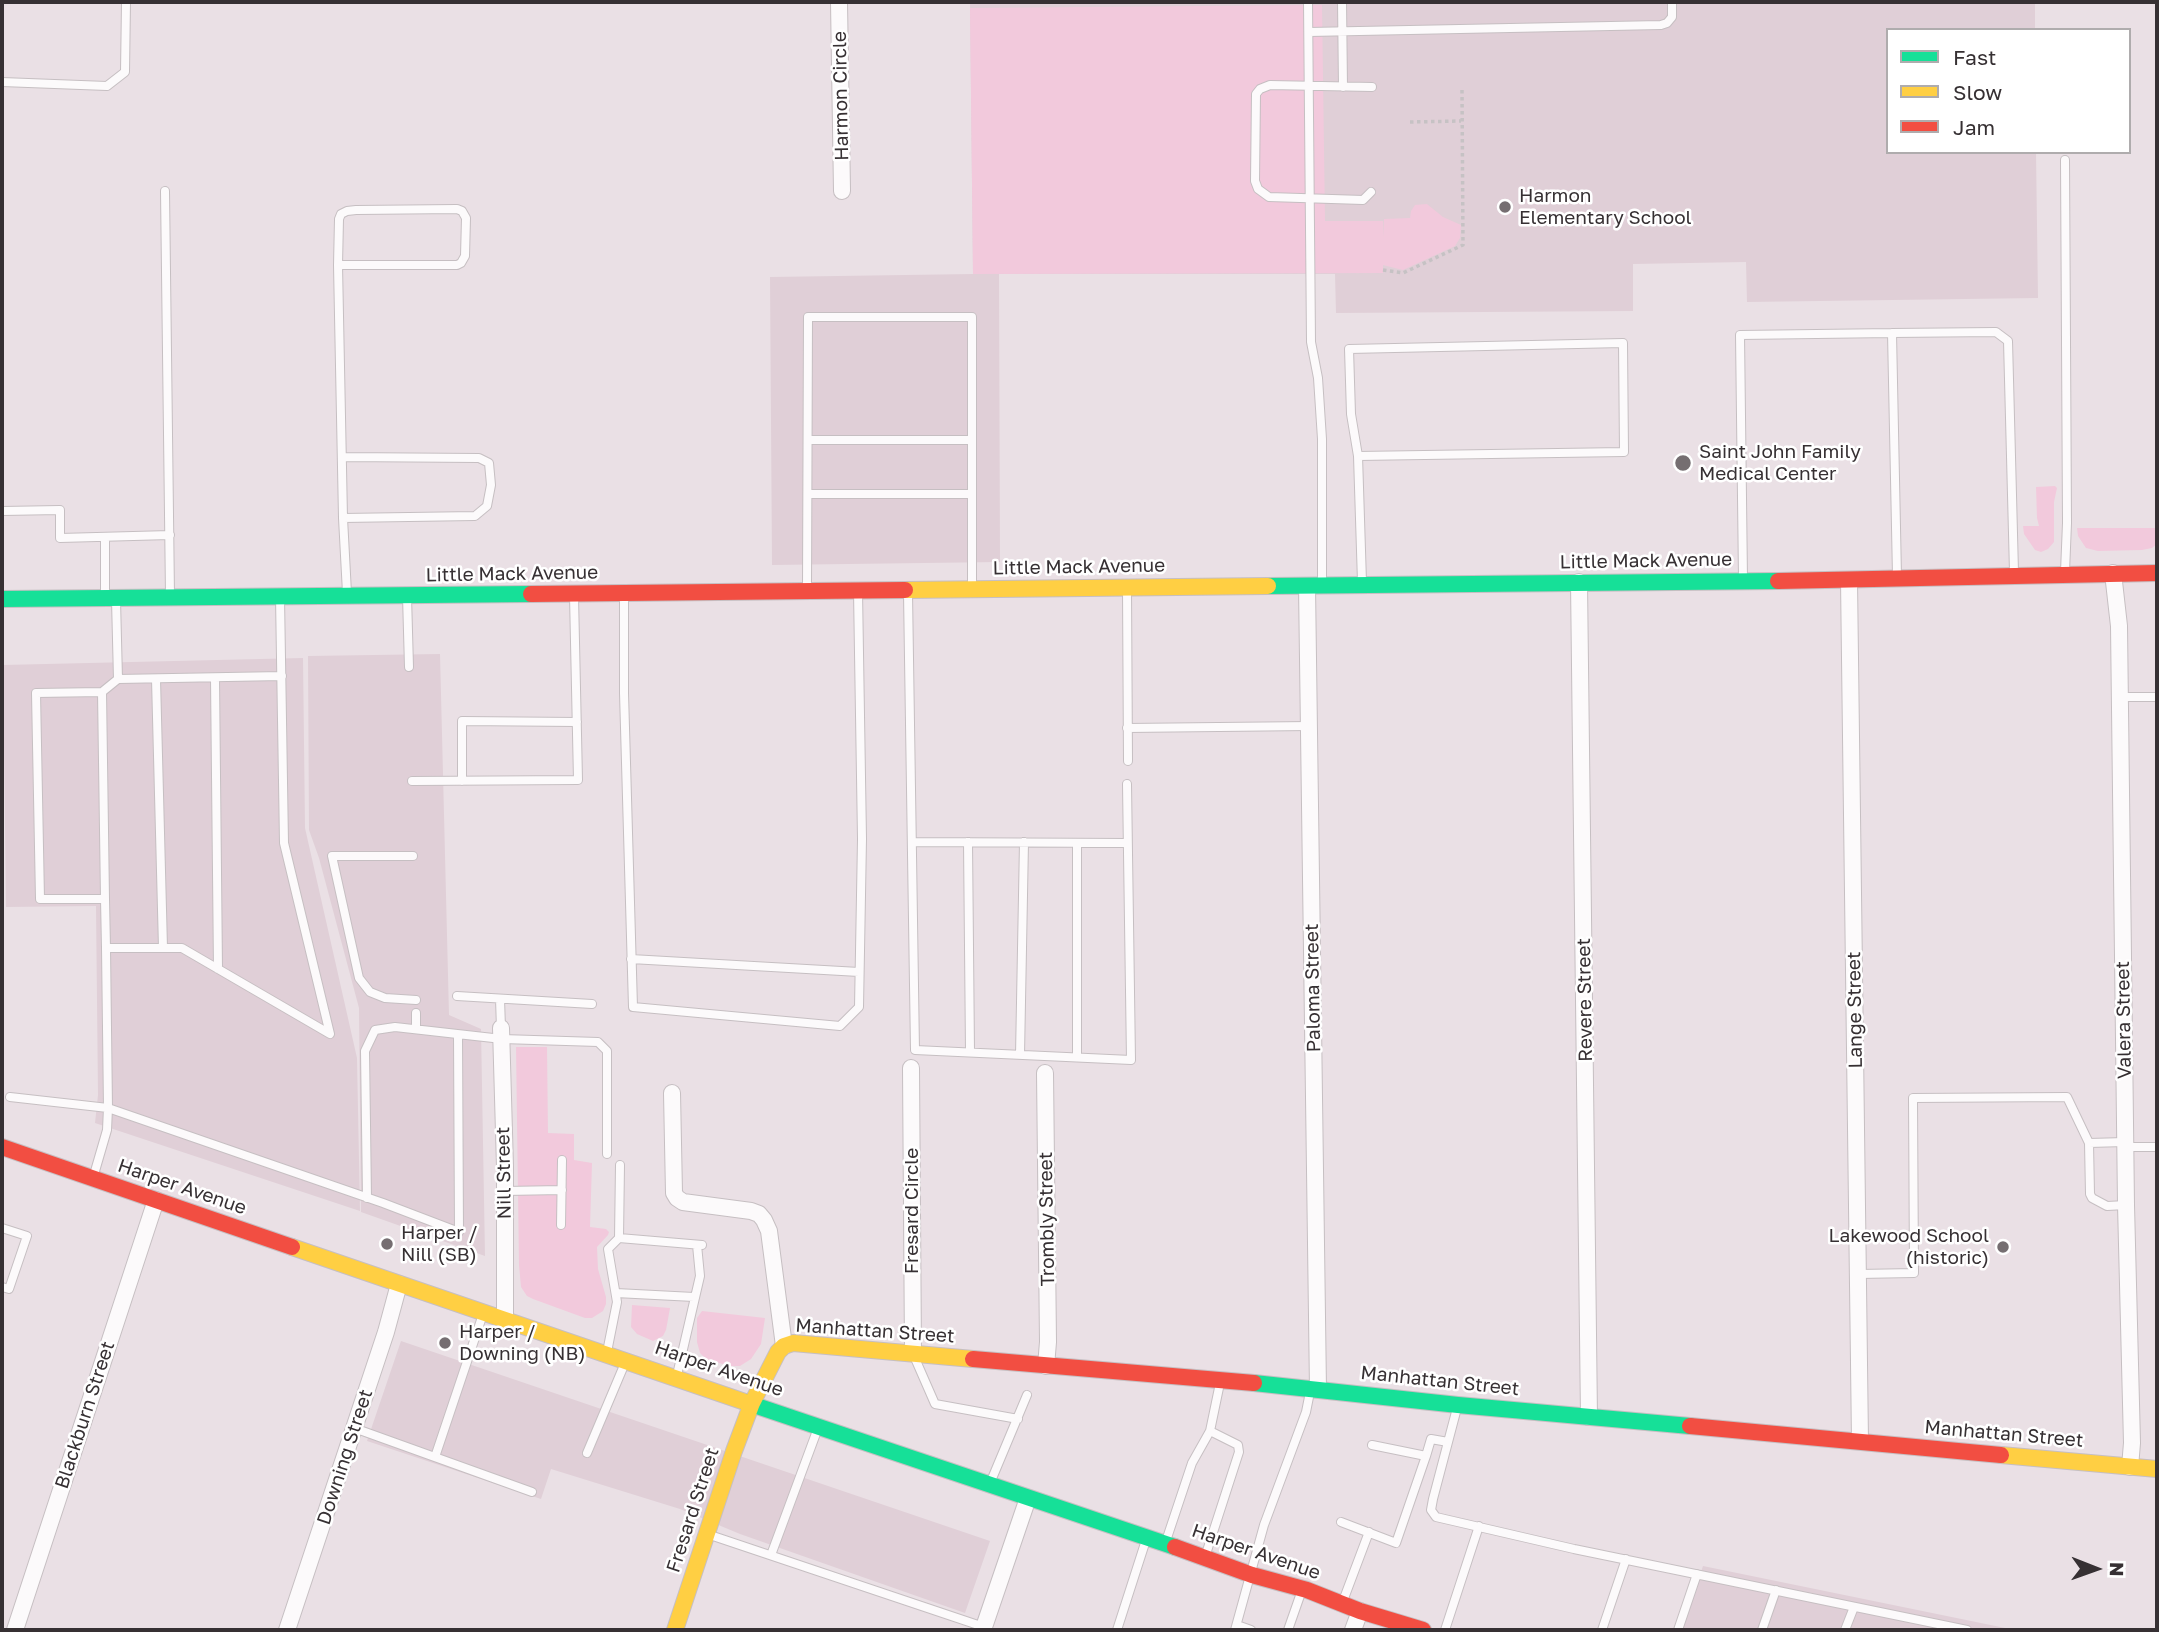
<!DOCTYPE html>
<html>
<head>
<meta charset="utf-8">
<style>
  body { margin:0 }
  #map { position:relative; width:2159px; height:1632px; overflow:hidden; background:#eae0e5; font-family:"Golos Text",sans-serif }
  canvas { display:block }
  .frame { position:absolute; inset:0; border:4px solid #363033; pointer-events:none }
  .legend { position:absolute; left:1886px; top:28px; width:245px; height:126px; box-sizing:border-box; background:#fff; border:2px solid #afacad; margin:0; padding:9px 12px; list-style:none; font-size:21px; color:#363033 }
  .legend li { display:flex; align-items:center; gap:14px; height:35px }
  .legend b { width:35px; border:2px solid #afacad }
  .north { position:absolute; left:2061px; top:1534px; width:70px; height:70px; -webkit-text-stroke:5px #fff; paint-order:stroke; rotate:91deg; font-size:19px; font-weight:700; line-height:28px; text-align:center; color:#363033 }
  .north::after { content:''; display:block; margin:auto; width:24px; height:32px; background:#363033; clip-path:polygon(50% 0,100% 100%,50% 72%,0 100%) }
</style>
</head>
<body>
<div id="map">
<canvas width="2159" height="1632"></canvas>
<div class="frame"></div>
<ul class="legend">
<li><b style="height:9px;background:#16e098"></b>Fast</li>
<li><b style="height:9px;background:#ffcf43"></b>Slow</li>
<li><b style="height:9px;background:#f24e42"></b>Jam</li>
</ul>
<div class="north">N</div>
</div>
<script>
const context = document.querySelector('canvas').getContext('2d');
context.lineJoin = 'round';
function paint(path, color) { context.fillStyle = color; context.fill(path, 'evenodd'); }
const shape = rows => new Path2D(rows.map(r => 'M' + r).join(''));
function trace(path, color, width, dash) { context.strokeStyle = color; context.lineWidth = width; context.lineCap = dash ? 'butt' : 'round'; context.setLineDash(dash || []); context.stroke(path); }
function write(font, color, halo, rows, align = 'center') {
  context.font = font + ' "Golos Text",sans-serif'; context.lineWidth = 5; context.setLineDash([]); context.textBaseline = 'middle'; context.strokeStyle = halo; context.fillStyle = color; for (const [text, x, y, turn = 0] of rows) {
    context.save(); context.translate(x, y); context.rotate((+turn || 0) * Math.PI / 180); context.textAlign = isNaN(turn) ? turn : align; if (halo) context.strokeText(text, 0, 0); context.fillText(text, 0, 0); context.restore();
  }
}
const built = shape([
  [970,2,2035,2,2035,30,1888,30,1888,152,2036,152,2038,298,1747,302,1746,262,1633,264,1633,311,1336,313,1335,274,999,274,1000,562,772,565,770,277,973,274],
  [440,654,449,1015,481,1029,485,1256,361,1212,359,1008,319,858,309,830,308,656],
  [303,658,305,828,357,1058,360,1211,95,1123,98,1095,96,906,6,907,3,665],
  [401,1341,990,1541,965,1613,740,1534,680,1509,551,1469,541,1499,367,1441],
  [1703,1566,2015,1630,1681,1630]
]);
const green = shape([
  [1322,5,1325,221,1383,221,1383,237,1384,219,1410,218,1411,211,1415,205,1427,204,1443,217,1461,225,1460,238,1455,246,1403,270,1383,265,1383,273,973,274,970,8],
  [2055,486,2057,488,2054,502,2054,542,2048,549,2041,552,2035,550,2024,534,2023,526,2039,526,2037,518,2036,487],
  [2077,528,2157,528,2157,544,2152,548,2142,550,2098,551,2086,548,2078,536],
  [516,1047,547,1047,548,1133,574,1134,574,1160,592,1163,590,1227,606,1229,609,1232,608,1235,597,1247,598,1269,606,1297,606,1304,603,1311,592,1318,585,1318,533,1299,527,1296,521,1287,519,1265],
  [632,1305,670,1308,666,1330,663,1336,653,1341,637,1334,631,1327],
  [702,1311,765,1318,761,1344,751,1359,740,1366,729,1366,706,1359,700,1353,697,1342,697,1318]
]);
const path = shape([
  [1410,122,1461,121],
  [1383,270,1403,273,1463,245,1462,89]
]);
const lane = shape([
  [1308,2,1311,342,1318,378,1322,439,1322,582],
  [1342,2,1343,87],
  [1309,32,1661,25,1667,23,1672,17,1672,2],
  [2,82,107,86,125,72,126,2],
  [2065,160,2067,523,2065,572],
  [165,191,170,595],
  [1371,192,1363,200,1269,197,1258,189,1255,181,1256,94,1260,89,1270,85,1372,87],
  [338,265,457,265,461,263,465,256,466,218,462,211,457,209,356,210,347,211,341,214,339,219,338,265,343,518,347,593],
  [808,440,971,440],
  [1358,456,1624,452,1623,343,1349,349,1351,414,1358,456,1362,582],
  [342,457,479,458,489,463,491,485,487,506,475,516,343,518],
  [808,494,971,494],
  [2,511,60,510,60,538,170,535],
  [1897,576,1892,333,1996,332,2008,341,2014,572],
  [1743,579,1740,335,1892,333],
  [807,588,808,317,972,317,972,586],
  [1127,589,1128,761],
  [908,593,915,1050,1131,1060,1127,784],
  [624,594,624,693,633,1007,840,1026,859,1007,862,839,858,591],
  [407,596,409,667],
  [105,597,105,537],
  [116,600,118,679],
  [215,678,218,969],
  [156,679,163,948],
  [102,692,105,899],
  [2120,697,2157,697],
  [1127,728,1310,726],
  [412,781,578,780,574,596],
  [462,781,462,721,577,722],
  [912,842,1127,843],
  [968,842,970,1052],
  [1077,843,1077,1057],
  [413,856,332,856,359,978,370,992,385,998,416,1000],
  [106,948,105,899,40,899,36,693,102,692,118,679,282,676],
  [631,959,859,972],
  [457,996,592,1004],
  [500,999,501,1028],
  [416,1013,416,1029],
  [1020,1055,1024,842],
  [10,1097,108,1108,106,948,182,948,330,1034,284,843,280,597],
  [2089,1143,2090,1194,2092,1198,2107,1206,2126,1205],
  [2125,1147,2157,1147],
  [93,1178,107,1130,108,1108,383,1203,459,1232,458,1035],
  [505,1191,562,1190],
  [367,1198,365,1051,375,1030,395,1027,502,1039,598,1042,607,1051,607,1154],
  [561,1225,562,1160],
  [2,1228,27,1236,9,1289,2,1287],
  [619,1238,620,1165],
  [1859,1274,1914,1273,1913,1098,2067,1097,2089,1143,2125,1142],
  [616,1293,694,1297],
  [607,1352,617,1302,608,1249,619,1238,702,1245],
  [914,1356,935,1404,1018,1419],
  [677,1375,700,1276,697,1245],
  [1457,1408,1433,1499,1431,1510,1436,1517,1574,1549,1967,1630],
  [354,1428,532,1492],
  [1210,1431,1220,1383],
  [1372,1445,1426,1456,1431,1439,1448,1442],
  [587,1453,625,1363],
  [435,1457,483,1314],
  [991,1481,1027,1395],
  [1341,1522,1396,1543,1426,1456],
  [710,1535,984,1627],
  [1166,1541,1192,1463,1210,1431,1238,1445,1239,1452,1206,1554],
  [771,1555,818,1428],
  [1343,1601,1369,1532],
  [1237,1625,1251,1630],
  [1117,1630,1146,1540],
  [1235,1630,1264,1525,1306,1412,1310,1392],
  [1288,1630,1302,1590],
  [1445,1630,1479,1526],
  [1602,1630,1626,1559],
  [1678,1630,1697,1574],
  [1762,1630,1776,1590],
  [1845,1630,1854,1607]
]);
const street = shape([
  [839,2,842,191],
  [2113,573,2119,626,2126,1205,2132,1443,2130,1467],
  [1849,580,1860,1441],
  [1579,582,1589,1417],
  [1307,586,1318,1389],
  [501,1028,505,1167,505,1319],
  [911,1068,913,1353],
  [1045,1073,1048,1342,1046,1366],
  [672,1093,674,1193,677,1198,683,1202,751,1211,759,1214,764,1220,769,1231,784,1346],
  [15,1630,156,1200],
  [287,1630,386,1332,399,1284],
  [983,1630,1028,1498],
  [1353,1630,1360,1611]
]);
const fast = shape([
  [1268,586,1778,581],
  [2,599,531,594],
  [1254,1383,1458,1405,1690,1426],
  [745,1402,1175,1547]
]);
const slow = shape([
  [905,590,1268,586],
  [292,1247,745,1402],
  [2001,1455,2157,1469],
  [675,1630,734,1451,752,1403,778,1352,784,1346,793,1343,973,1359]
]);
const jam = shape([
  [1778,581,2157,573],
  [531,594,905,590],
  [2,1147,292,1247],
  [973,1359,1254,1383],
  [1690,1426,2001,1455],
  [1175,1547,1252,1575,1307,1590,1360,1611,1423,1630]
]);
const markers = [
  [1505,207,7,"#756e71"],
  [1683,463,9,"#756e71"],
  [387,1244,7,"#756e71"],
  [2003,1247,7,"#756e71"],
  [445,1343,7,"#756e71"]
];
const streetNames = [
  ["Harmon Circle",841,96,-91],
  ["Little Mack Avenue",1646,561,-1],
  ["Little Mack Avenue",1079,567,-1],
  ["Little Mack Avenue",512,574,-1],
  ["Paloma Street",1313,988,-91],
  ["Revere Street",1585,1000,-91],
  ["Lange Street",1855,1010,-91],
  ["Valera Street",2124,1020,-91],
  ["Nill Street",504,1173,-91],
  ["Harper Avenue",182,1187,19],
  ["Fresard Circle",912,1211,-90],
  ["Trombly Street",1047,1219,-91],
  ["Manhattan Street",875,1331,4],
  ["Harper Avenue",719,1369,19],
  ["Manhattan Street",1440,1381,6],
  ["Blackburn Street",85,1415,-72],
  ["Manhattan Street",2004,1434,5],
  ["Downing Street",345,1457,-72],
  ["Fresard Street",693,1510,-72],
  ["Harper Avenue",1256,1552,19]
];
const poiNames = [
  ["Harmon",1519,196],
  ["Elementary School",1519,218],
  ["Saint John Family",1699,452],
  ["Medical Center",1699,474],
  ["Harper /",401,1233],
  ["Nill (SB)",401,1255],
  ["Lakewood School",1989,1236,"right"],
  ["(historic)",1989,1258,"right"],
  ["Harper /",459,1332],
  ["Downing (NB)",459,1354]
];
paint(built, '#e0cfd7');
paint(green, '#f2c9dc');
trace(lane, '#c6bfc2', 10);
trace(street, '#c6bfc2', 18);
trace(fast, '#c6bfc2', 18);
trace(slow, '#c6bfc2', 18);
trace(jam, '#c6bfc2', 18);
trace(path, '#c6c2c4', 3.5, [3.5, 3.5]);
trace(lane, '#fcfafb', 8);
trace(street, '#fcfafb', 16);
trace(fast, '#16e098', 16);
trace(slow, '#ffcf43', 16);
trace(jam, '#f24e42', 16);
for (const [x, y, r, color] of markers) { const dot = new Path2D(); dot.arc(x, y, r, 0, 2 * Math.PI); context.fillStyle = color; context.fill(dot); trace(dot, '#fff', 2.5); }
write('19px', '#363033', '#fff', streetNames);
write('19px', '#363033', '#fff', poiNames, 'left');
</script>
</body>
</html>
